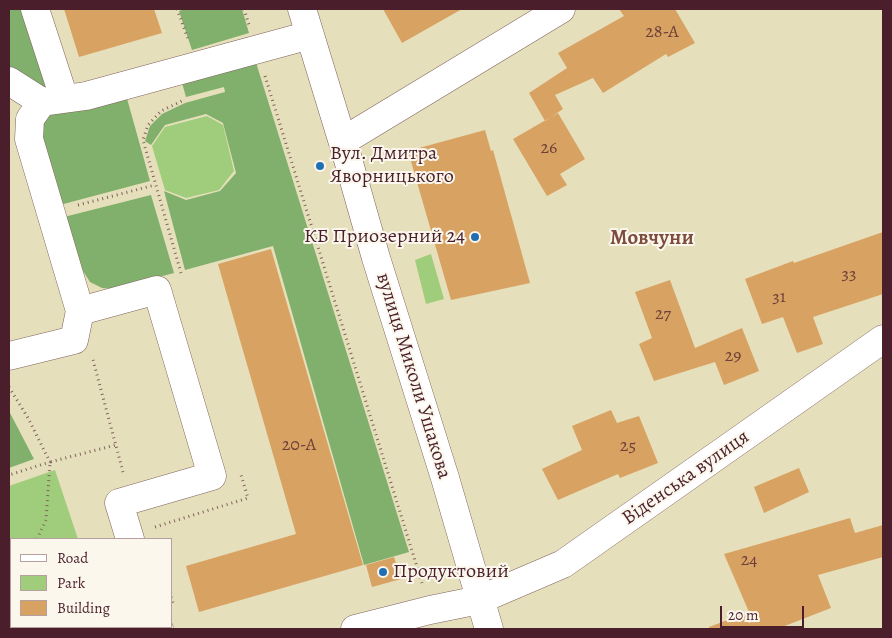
<!DOCTYPE html>
<html>
<head>
<meta charset="utf-8">
<style>
  body { margin:0 }
  #map { position:relative; width:892px; height:638px; overflow:hidden; background:#e6dfbb; font-family:Alegreya,serif }
  canvas { display:block }
  .frame { position:absolute; inset:0; border:10px solid #4a1f2b; pointer-events:none }
  .legend { position:absolute; left:10px; top:538px; width:162px; height:90px; box-sizing:border-box; background:#fbf7ec; border:1px solid #b4a19f; margin:0; padding:6px 9px; list-style:none; font-size:15px; color:#4a1f2b }
  .legend li { display:flex; align-items:center; gap:10px; height:25px }
  .legend b { width:25px; border:1px solid #b4a19f }
  .scale { position:absolute; left:720px; top:606px; width:84px; height:22px; box-sizing:border-box; border:2px solid #4a1f2b; border-top:0; padding-left:6px; font-size:15px; line-height:18px; white-space:nowrap; color:#4a1f2b; -webkit-text-stroke:4px #fbf7ec; paint-order:stroke }
</style>
</head>
<body>
<div id="map">
<canvas width="892" height="638"></canvas>
<div class="frame"></div>
<ul class="legend">
<li><b style="height:6px;background:#fff"></b>Road</li>
<li><b style="height:14px;background:#a0cd7b"></b>Park</li>
<li><b style="height:14px;background:#d8a263"></b>Building</li>
</ul>
<div class="scale">20 m</div>
</div>
<script>
const context = document.querySelector('canvas').getContext('2d');
context.lineJoin = 'round';
function paint(path, color) { context.fillStyle = color; context.fill(path, 'evenodd'); }
const shape = rows => new Path2D(rows.map(r => 'M' + r).join(''));
function trace(path, color, width, dash) { context.strokeStyle = color; context.lineWidth = width; context.lineCap = dash ? 'butt' : 'round'; context.setLineDash(dash || []); context.stroke(path); }
function write(font, color, halo, rows, align = 'center') {
  context.font = font + ' Alegreya,serif'; context.lineWidth = 4; context.setLineDash([]); context.textBaseline = 'middle'; context.strokeStyle = halo; context.fillStyle = color; for (const [text, x, y, turn = 0] of rows) {
    context.save(); context.translate(x, y); context.rotate((+turn || 0) * Math.PI / 180); context.textAlign = isNaN(turn) ? turn : align; if (halo) context.strokeText(text, 0, 0); context.fillText(text, 0, 0); context.restore();
  }
}
const green = shape([
  [207,116,223,125,234,171,219,190,186,198,165,190,152,146,165,127],
  [431,254,444,299,426,304,415,260],
  [55,470,78,539,11,539,11,618,9,618,9,486]
]);
const forest = shape([
  [9,9,28,9,52,86,41,89,9,68],
  [185,9,242,9,249,33,192,50,179,11],
  [248,37,409,552,364,565,273,246,185,270,164,191,186,200,220,191,236,173,223,123,206,114,165,125,151,145,145,141,150,126,162,114,185,103,225,92,224,87,186,97,175,58],
  [121,77,150,181,56,206,37,142,40,115],
  [151,195,174,273,114,289,102,288,90,282,83,271,64,217],
  [9,411,34,459,9,468]
]);
const building = shape([
  [64,9,154,9,162,33,79,57],
  [383,9,462,9,402,43],
  [619,9,675,9,695,43,668,57,666,54,603,93,593,78,555,95,563,109,545,121,529,93,567,68,558,53,624,16],
  [558,113,585,159,560,174,567,185,547,196,513,139],
  [485,130,491,151,493,150,530,283,451,300,408,151],
  [883,232,883,294,813,317,823,344,797,353,783,317,762,324,745,279,793,261,794,263],
  [271,249,363,565,199,612,186,566,296,534,218,264],
  [670,280,695,348,742,328,759,371,724,385,715,362,654,381,639,344,652,338,635,292],
  [611,410,617,423,639,416,658,463,620,478,618,474,558,500,542,469,582,450,572,426],
  [799,468,809,492,764,513,754,487],
  [850,518,855,533,883,525,883,557,818,575,831,608,777,629,709,629,709,627,749,612,724,554],
  [394,557,401,579,372,587,366,565]
]);
const path = shape([
  [177,9,188,39],
  [244,9,249,25],
  [265,76,422,583],
  [78,205,155,185],
  [181,273,143,140,148,125,161,111,182,101],
  [93,360,123,472],
  [9,387,28,418,50,462,9,475],
  [155,527,248,498,241,475],
  [37,539,46,520,50,462,116,445],
  [9,581,11,579],
  [171,597,174,605]
]);
const minor = shape([
  [35,9,64,98],
  [302,9,347,156,376,258,445,478,489,629],
  [9,81,42,102],
  [343,141,561,9],
  [9,356,74,340,80,311],
  [130,539,119,503,212,476,157,290,80,311,29,139,30,119,42,102,86,96,310,35],
  [158,627,159,629],
  [355,629,430,610,479,600,563,564,883,339]
]);
const markers = [
  [320,166,5,"#1f6fb2"],
  [475,237,5,"#1f6fb2"],
  [383,572,5,"#1f6fb2"]
];
const numberNames = [
  ["28-А",662,33],
  ["26",549,149],
  ["33",849,275],
  ["31",779,298],
  ["27",663,315],
  ["29",733,357],
  ["20-А",299,446],
  ["25",628,447],
  ["24",749,561]
];
const poiNames = [
  ["Вул. Дмитра",330,154],
  ["Яворницького",330,177],
  ["КБ Приозерний 24",465,237,"right"],
  ["Продуктовий",393,572]
];
const streetNames = [
  ["вулиця Миколи Ушакова",413,376,73],
  ["Віденська вулиця",686,478,-35]
];
const neighbourhoodNames = [
  ["Мовчуни",652,239]
];
paint(green, '#a0cd7b');
paint(forest, '#80b06b');
paint(building, '#d8a263');
trace(minor, '#81625d', 29);
trace(path, '#81625d', 3, [1, 4]);
trace(minor, '#fff', 28);
for (const [x, y, r, color] of markers) { const dot = new Path2D(); dot.arc(x, y, r, 0, 2 * Math.PI); context.fillStyle = color; context.fill(dot); trace(dot, '#fbf7ec', 2); }
write('18px', '#6e4039', null, numberNames);
write('20px', '#4a1f2b', '#fbf7ec', poiNames, 'left');
write('20px', '#4a1f2b', '#fbf7ec', streetNames);
write('bold 21px', '#7c4d3f', '#fbf7ec', neighbourhoodNames);
</script>
</body>
</html>
